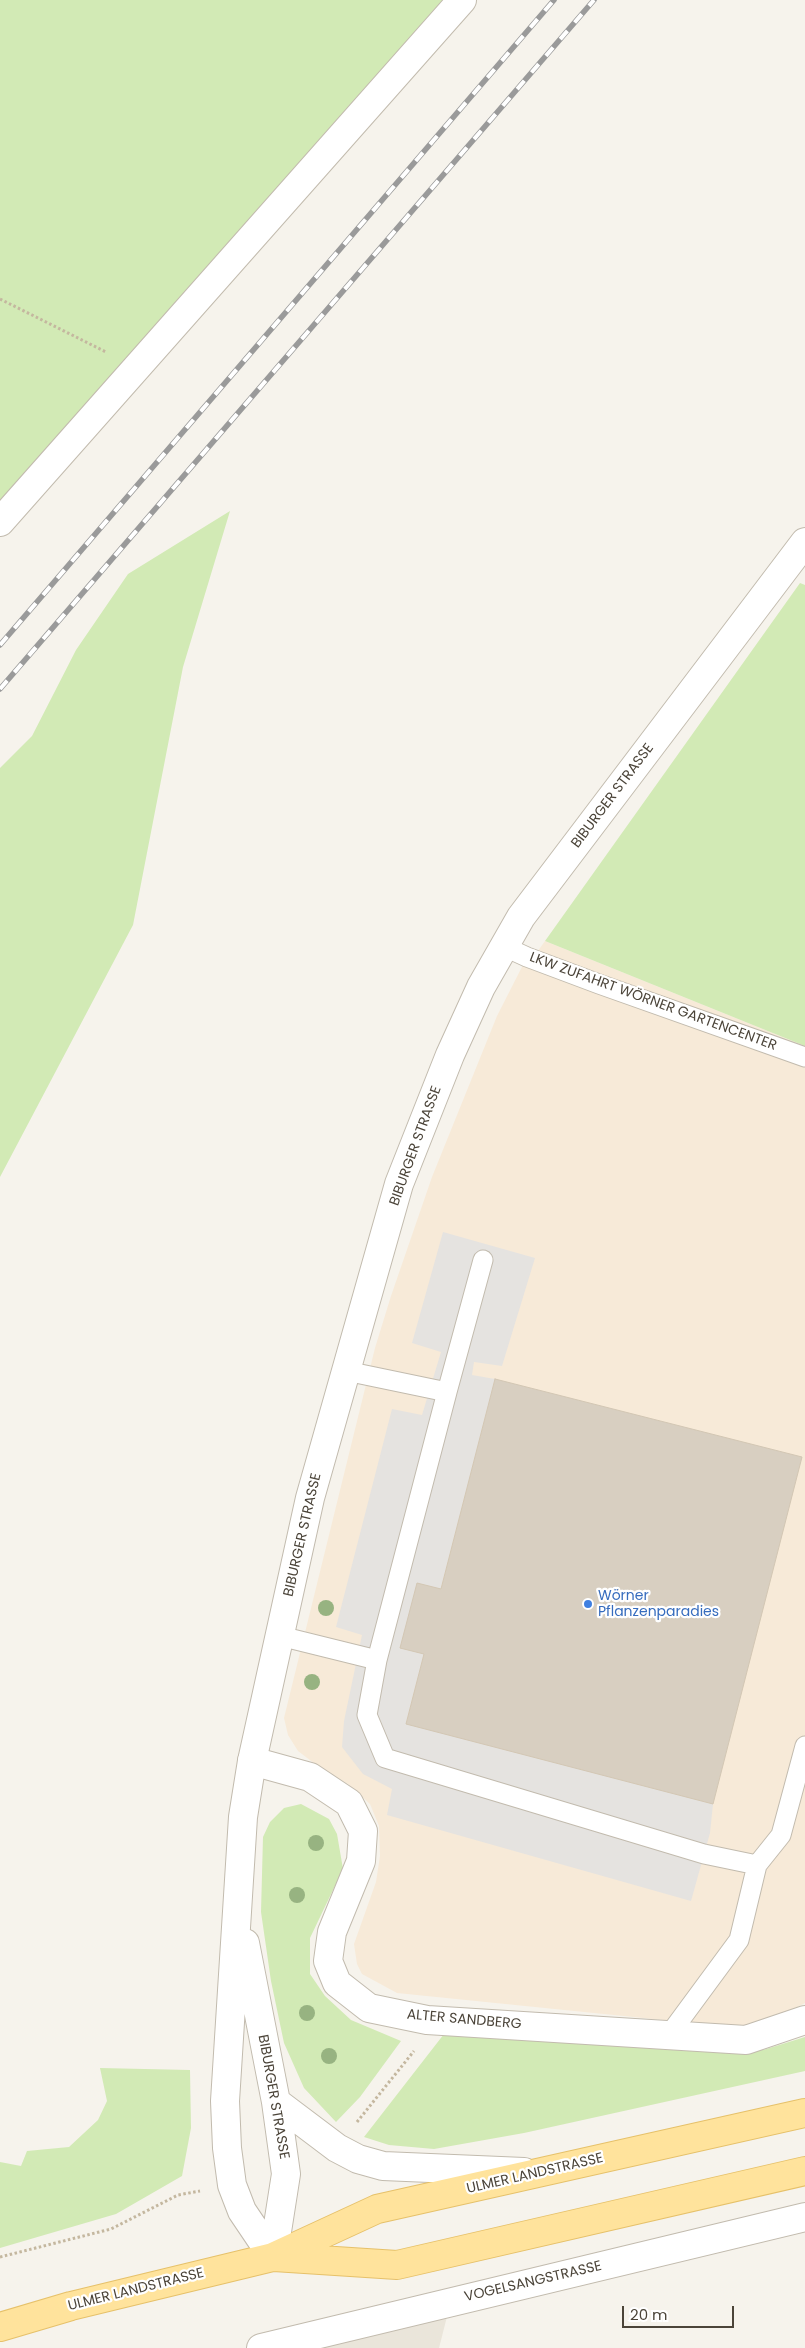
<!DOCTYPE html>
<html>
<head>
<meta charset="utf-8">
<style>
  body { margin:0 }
  #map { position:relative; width:805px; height:2348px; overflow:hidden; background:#f6f3ec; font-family:Poppins,sans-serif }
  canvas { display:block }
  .scale { position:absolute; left:622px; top:2306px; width:112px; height:22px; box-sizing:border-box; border:2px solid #4b4439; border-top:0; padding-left:6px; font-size:15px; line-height:18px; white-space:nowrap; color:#4b4439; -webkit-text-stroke:4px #fff; paint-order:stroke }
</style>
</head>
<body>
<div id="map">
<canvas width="805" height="2348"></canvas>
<div class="scale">20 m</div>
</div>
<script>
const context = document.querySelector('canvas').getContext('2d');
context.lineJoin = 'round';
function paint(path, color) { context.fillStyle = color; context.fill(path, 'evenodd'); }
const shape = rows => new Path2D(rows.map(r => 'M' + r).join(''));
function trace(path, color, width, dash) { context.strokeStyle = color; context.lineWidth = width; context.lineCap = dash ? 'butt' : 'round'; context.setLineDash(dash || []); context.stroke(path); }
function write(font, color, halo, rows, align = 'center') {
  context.font = font + ' Poppins,sans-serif'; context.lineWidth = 4.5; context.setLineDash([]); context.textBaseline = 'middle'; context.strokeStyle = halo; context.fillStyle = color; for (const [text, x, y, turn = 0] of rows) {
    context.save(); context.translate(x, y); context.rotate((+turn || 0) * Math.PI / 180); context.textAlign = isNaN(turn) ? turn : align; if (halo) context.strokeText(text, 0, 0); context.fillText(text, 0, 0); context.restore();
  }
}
const residential = shape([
  [451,2301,439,2348,261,2348]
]);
const commercial = shape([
  [545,941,805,1046,805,2003,772,2020,732,2027,397,1993,362,1974,357,1964,354,1944,376,1882,380,1856,379,1826,370,1804,348,1784,323,1770,298,1751,288,1735,284,1718,375,1348,391,1296,432,1177,497,1016,527,957,528,965]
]);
const green = shape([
  [0,0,443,0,222,258,0,505],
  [230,511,183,667,133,925,0,1177,0,768,32,736,76,650,128,574],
  [800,583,805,585,805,1046,545,941],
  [301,1804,329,1819,337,1834,343,1869,310,1938,310,1974,325,1996,351,2020,401,2041,360,2097,336,2122,304,2088,284,2043,271,1981,261,1912,263,1837,270,1822,284,1808],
  [444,2034,632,2047,724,2050,763,2050,805,2037,805,2071,524,2133,434,2149,389,2145,364,2137],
  [100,2068,190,2070,191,2128,182,2176,116,2214,0,2248,0,2162,21,2166,27,2151,69,2147,98,2120,107,2101]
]);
const parking = shape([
  [443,1232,535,1258,502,1366,474,1362,472,1375,495,1379,406,1723,713,1804,710,1833,691,1901,387,1815,392,1789,363,1774,342,1747,344,1721,362,1635,336,1627,392,1409,422,1415,441,1352,412,1343]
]);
const building = shape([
  [495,1379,802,1457,713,1804,406,1724,424,1654,400,1648,417,1583,441,1589,495,1379]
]);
const path = shape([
  [0,299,106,352],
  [357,2122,414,2051],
  [0,2257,111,2229,178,2195,200,2191]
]);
const service = shape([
  [503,946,527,957,599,984,805,1057],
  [346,1371,447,1392,377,1660],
  [447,1392,483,1260],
  [280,1636,377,1660,367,1715,385,1758,704,1854,757,1865,781,1835,805,1746],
  [669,2035,739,1940,757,1865]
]);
const minor = shape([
  [0,522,462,0],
  [252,1761,310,1777,349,1803,363,1831,361,1861,332,1932,328,1961,337,1983,369,2008,427,2020,746,2040,805,2020],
  [261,2348,805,2217]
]);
const tertiary = shape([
  [245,1943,276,2102,286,2174,273,2257],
  [276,2102,337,2148,358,2159,383,2166,524,2172],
  [273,2257,242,2211,232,2185,227,2148,225,2101,243,1817,252,1761,310,1498,399,1184,450,1055,481,987,521,917,805,542]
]);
const primary = shape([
  [274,2257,397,2265,805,2171],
  [0,2327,71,2306,273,2257,377,2209,805,2113]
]);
const rail = shape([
  [0,645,554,0],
  [0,689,594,0]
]);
const trees = [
  [326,1608],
  [312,1682],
  [316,1843],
  [297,1895],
  [307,2013],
  [329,2056]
];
const markers = [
  [588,1604,5,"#3f7fe0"]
];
const streetNames = [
  ["BIBURGER STRASSE",613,796,-53],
  ["LKW ZUFAHRT WÖRNER GARTENCENTER",653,1002,20],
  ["BIBURGER STRASSE",416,1146,-70],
  ["BIBURGER STRASSE",303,1535,-77],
  ["ALTER SANDBERG",464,2020,5],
  ["BIBURGER STRASSE",273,2097,80],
  ["ULMER LANDSTRASSE",535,2174,-13],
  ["VOGELSANGSTRASSE",533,2282,-13],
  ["ULMER LANDSTRASSE",136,2290,-14]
];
const shopNames = [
  ["Wörner",598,1596],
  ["Pflanzenparadies",598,1612]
];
paint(residential, '#eae5da');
paint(commercial, '#f7ead8');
paint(green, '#d2eab5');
paint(parking, '#e5e3e0');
paint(building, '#d8cfc1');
trace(building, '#d3c7b4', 1);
trace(service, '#c2bbae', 21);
trace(minor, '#c2bbae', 30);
trace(tertiary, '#c2bbae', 30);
trace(primary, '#e6c16a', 30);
trace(path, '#c4b79f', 3, [2.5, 2.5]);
trace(service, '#fff', 19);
trace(minor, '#fff', 28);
trace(tertiary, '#fff', 28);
trace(primary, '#ffe39c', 28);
trace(rail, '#9a9a9a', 5.5);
trace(rail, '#fff', 4, [11]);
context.fillStyle = '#97b381';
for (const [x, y] of trees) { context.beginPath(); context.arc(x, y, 8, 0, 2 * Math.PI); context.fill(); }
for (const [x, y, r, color] of markers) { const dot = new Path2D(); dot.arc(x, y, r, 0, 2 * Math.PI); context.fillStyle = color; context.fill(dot); trace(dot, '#fff', 2); }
write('14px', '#4b4439', '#fff', streetNames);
write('14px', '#366cbe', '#fff', shopNames, 'left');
</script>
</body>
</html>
